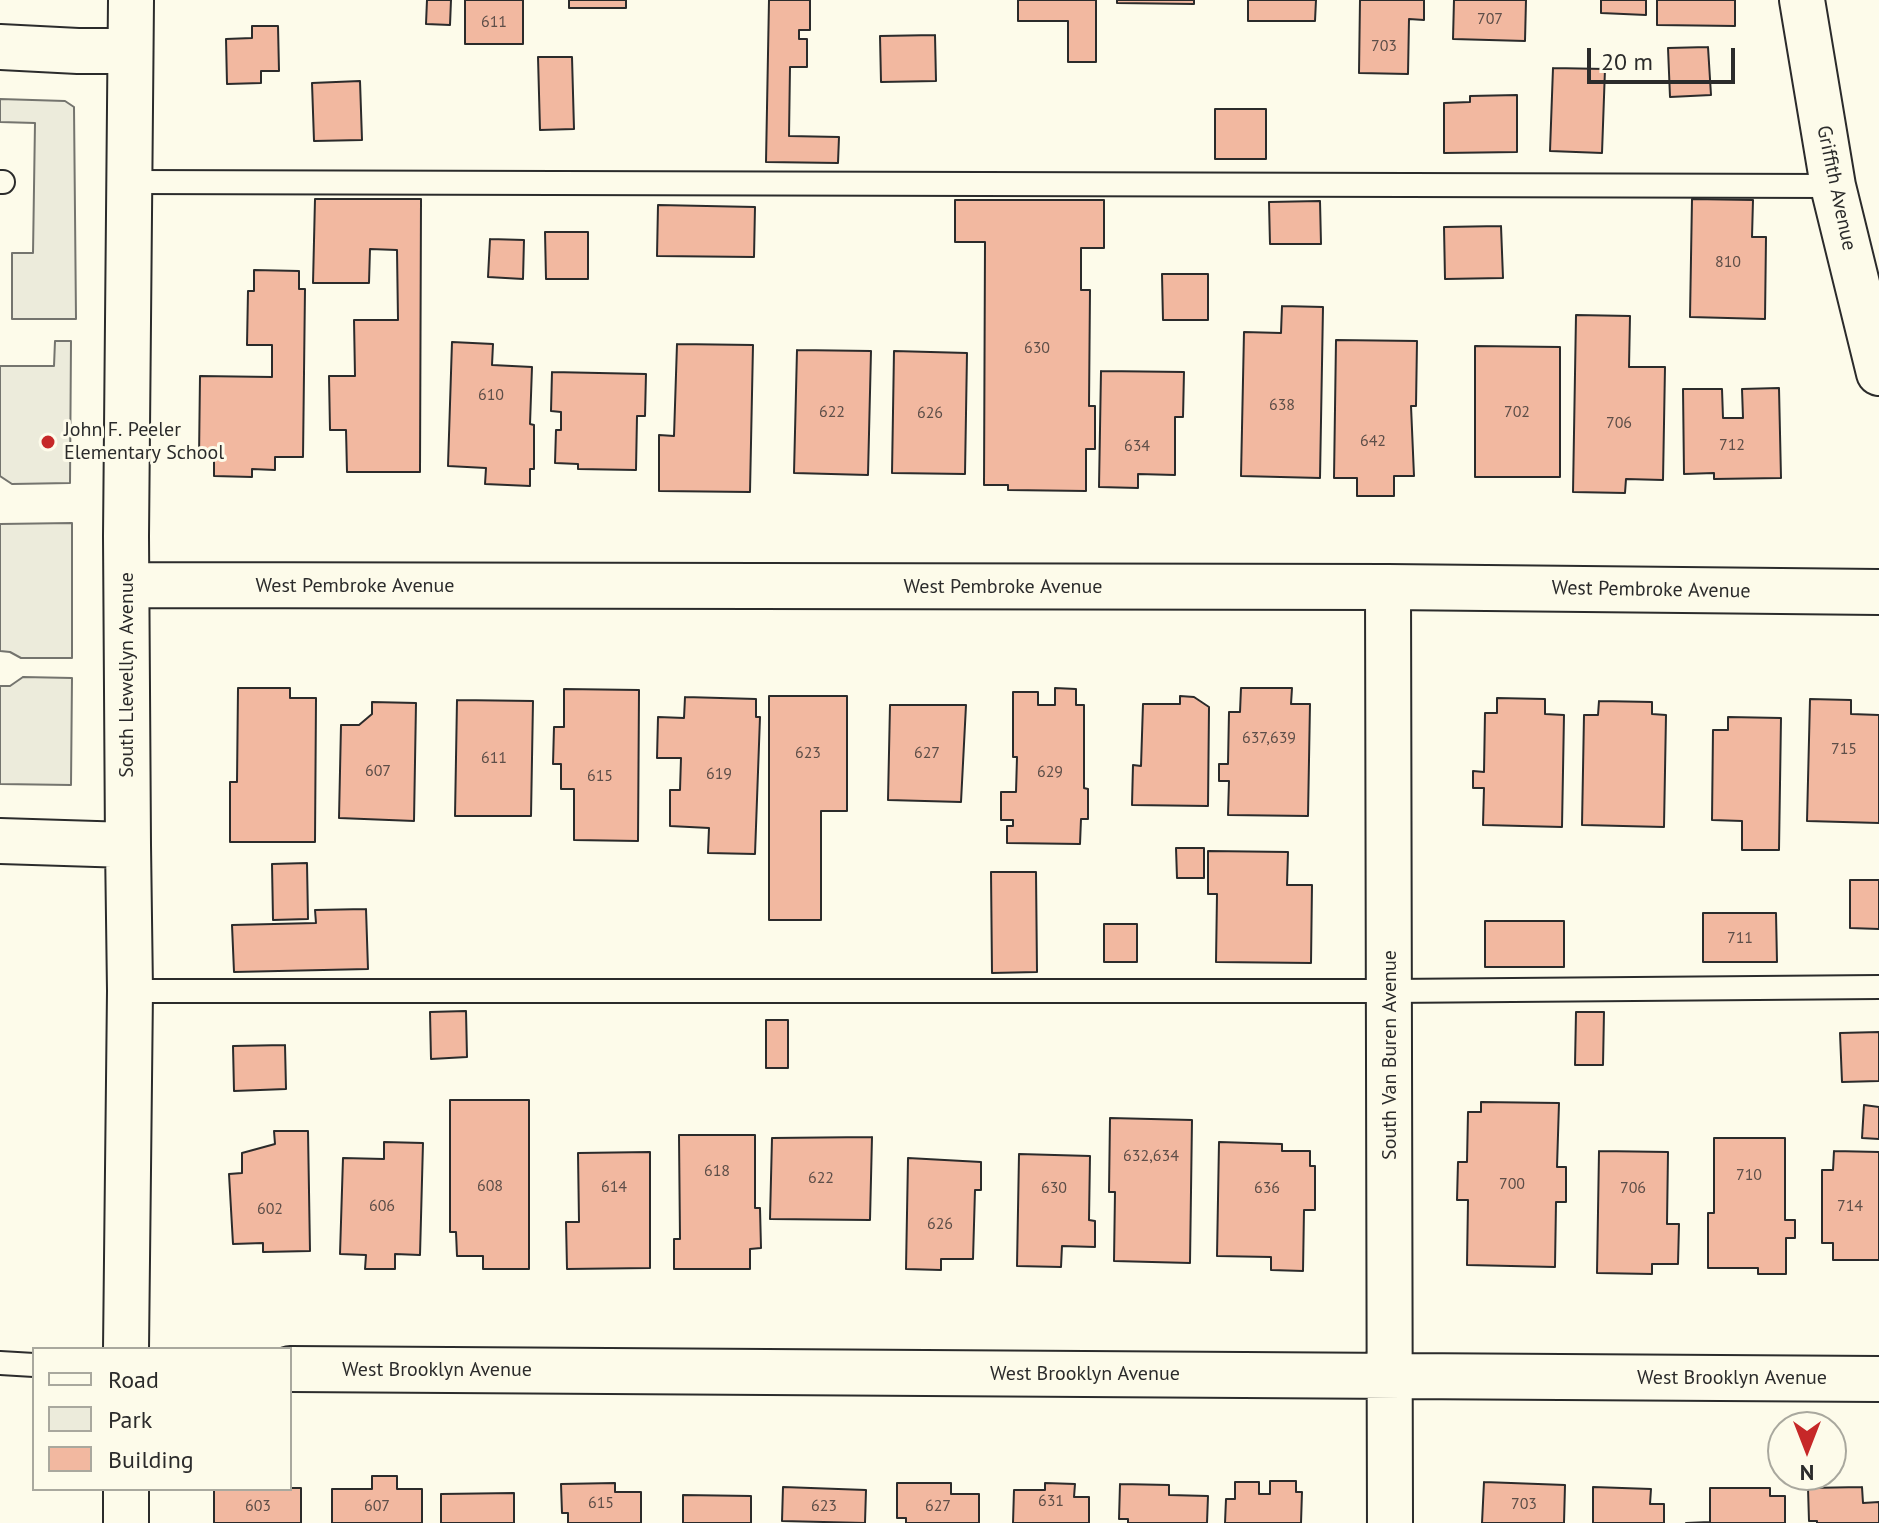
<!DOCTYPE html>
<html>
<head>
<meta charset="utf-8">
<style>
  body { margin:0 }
  #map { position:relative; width:1879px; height:1523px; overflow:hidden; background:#fdfbea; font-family:"PT Sans",sans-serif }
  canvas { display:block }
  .legend { position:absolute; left:32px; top:1347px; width:260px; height:144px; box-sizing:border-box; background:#fdfbea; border:2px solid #a9a89e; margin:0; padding:10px 14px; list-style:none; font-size:24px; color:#2b2b2b }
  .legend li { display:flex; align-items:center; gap:16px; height:40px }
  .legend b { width:40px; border:2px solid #a9a89e }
  .north { position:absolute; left:1767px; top:1411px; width:80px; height:80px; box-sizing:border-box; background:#fdfbea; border:2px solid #a9a89e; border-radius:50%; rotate:180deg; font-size:22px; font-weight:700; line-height:32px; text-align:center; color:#2b2b2b }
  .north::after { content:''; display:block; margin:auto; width:28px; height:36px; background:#c62828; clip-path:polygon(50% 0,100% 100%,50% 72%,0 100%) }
  .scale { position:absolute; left:1587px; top:48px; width:148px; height:36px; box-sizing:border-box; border:4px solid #2b2b2b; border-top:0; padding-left:10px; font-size:24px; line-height:28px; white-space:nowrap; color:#2b2b2b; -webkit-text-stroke:6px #fdfbea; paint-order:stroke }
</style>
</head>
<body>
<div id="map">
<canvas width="1879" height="1523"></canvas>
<ul class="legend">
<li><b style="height:10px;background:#fdfbea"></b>Road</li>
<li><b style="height:22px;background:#ecebdb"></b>Park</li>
<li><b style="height:22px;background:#f2b8a0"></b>Building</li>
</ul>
<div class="north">N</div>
<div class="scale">20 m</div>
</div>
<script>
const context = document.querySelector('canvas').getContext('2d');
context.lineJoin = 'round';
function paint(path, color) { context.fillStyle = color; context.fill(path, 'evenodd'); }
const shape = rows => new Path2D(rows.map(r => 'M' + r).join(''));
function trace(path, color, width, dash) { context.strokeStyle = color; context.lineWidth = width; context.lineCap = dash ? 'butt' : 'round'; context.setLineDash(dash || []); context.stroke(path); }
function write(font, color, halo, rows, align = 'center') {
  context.font = font + ' "PT Sans",sans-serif'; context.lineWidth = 6; context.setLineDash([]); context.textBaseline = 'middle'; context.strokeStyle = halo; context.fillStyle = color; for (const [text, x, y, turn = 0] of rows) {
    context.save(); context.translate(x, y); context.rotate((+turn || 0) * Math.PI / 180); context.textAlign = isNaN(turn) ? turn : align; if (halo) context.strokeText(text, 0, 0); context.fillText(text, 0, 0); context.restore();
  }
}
const green = shape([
  [0,99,65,101,74,107,76,319,12,319,12,253,33,253,35,123,0,122,0,99],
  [55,341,71,341,70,483,12,484,0,476,0,366,54,366,55,341],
  [72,523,72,658,21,658,10,652,0,651,0,524,72,523],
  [23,677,72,678,71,785,0,784,0,686,10,686,23,677]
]);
const building = shape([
  [427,0,451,0,450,25,426,24,427,0],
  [465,0,523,0,523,44,465,44,465,0],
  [569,0,626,0,626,8,569,8,569,0],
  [769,0,810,0,810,30,799,30,799,39,807,39,807,67,790,67,789,136,839,137,838,163,766,162,769,0],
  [1018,0,1096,0,1096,62,1068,62,1068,21,1018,21,1018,0],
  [1117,0,1194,0,1194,4,1117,3,1117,0],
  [1248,0,1316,0,1315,21,1248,21,1248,0],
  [1360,0,1424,0,1424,20,1409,19,1408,74,1359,73,1360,0],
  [1454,0,1526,0,1525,41,1453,39,1454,0],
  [1601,0,1646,0,1646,15,1601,13,1601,0],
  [1657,0,1735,0,1735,26,1657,25,1657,0],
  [252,26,278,26,279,71,261,71,261,83,227,84,226,39,252,38,252,26],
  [935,35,936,81,881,82,880,36,935,35],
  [1708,47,1711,95,1670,97,1668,48,1708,47],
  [538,57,572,57,574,129,540,130,538,57],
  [1553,68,1605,69,1602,153,1550,151,1553,68],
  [360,81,362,140,314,141,312,83,360,81],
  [1517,95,1517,152,1444,153,1444,103,1470,102,1470,96,1517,95],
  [1215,109,1266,109,1266,159,1215,159,1215,109],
  [315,199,421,199,420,472,347,472,346,430,330,430,329,376,355,376,354,320,398,320,397,250,370,249,369,283,313,283,315,199],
  [1692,199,1753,200,1752,237,1766,237,1765,319,1690,317,1692,199],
  [955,200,1104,200,1104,248,1081,248,1081,290,1090,290,1089,406,1095,406,1095,449,1086,449,1086,491,1008,490,1008,485,984,485,985,242,955,242,955,200],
  [1320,201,1321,244,1270,244,1269,202,1320,201],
  [658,205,755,207,754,257,657,256,658,205],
  [1501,226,1503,278,1445,279,1444,227,1501,226],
  [545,232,588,232,588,279,546,279,545,232],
  [490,239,524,240,523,279,488,277,490,239],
  [254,270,299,271,299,289,305,289,303,457,275,457,275,470,252,469,252,477,214,476,214,458,199,458,200,376,272,377,272,345,247,345,248,291,254,291,254,270],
  [1162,274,1208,274,1208,320,1163,320,1162,274],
  [1282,306,1323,307,1320,478,1241,476,1244,332,1281,333,1282,306],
  [1576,315,1630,316,1629,367,1665,367,1663,480,1626,479,1625,493,1573,492,1576,315],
  [1336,340,1417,341,1416,406,1411,406,1414,476,1394,476,1394,496,1357,496,1357,478,1334,478,1336,340],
  [452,342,493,344,492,365,532,367,530,424,534,425,534,469,530,469,530,486,485,484,486,468,448,466,452,342],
  [677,344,753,345,750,492,659,491,659,435,674,436,677,344],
  [1475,346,1560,347,1560,477,1475,477,1475,346],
  [797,350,871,351,868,475,794,473,797,350],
  [894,351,967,353,965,474,892,473,894,351],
  [1101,371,1184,372,1183,417,1175,417,1175,475,1138,474,1138,488,1099,487,1101,371],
  [552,372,646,374,645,416,637,416,636,470,578,469,578,464,555,463,556,430,561,430,561,412,551,411,552,372],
  [1779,388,1781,478,1714,479,1714,473,1684,474,1683,389,1722,389,1723,418,1743,418,1742,389,1779,388],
  [238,688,290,688,290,698,316,698,315,842,230,842,230,782,237,782,238,688],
  [1055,688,1076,689,1076,705,1084,705,1084,788,1088,789,1088,819,1081,819,1080,844,1007,843,1007,826,1013,826,1013,820,1001,820,1001,792,1016,792,1017,757,1013,757,1013,692,1038,692,1038,705,1055,705,1055,688],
  [1241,688,1292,688,1291,704,1310,704,1308,816,1228,815,1229,781,1219,781,1219,764,1228,764,1229,712,1240,712,1241,688],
  [564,689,639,690,638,841,574,840,574,789,561,789,561,764,553,764,554,727,564,727,564,689],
  [769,696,847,696,847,811,821,811,821,920,769,920,769,696],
  [1180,696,1194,697,1209,707,1208,806,1132,805,1133,765,1141,766,1143,704,1180,704,1180,696],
  [685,697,756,699,756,717,760,717,755,854,708,853,709,828,670,826,670,790,680,790,681,758,657,758,658,717,684,718,685,697],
  [1497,698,1545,699,1545,714,1564,715,1562,827,1483,825,1484,788,1473,788,1473,771,1484,772,1485,713,1497,713,1497,698],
  [1810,699,1851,700,1851,714,1879,715,1879,823,1807,821,1810,699],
  [457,700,533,701,531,816,455,816,457,700],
  [1599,701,1652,702,1652,714,1666,715,1664,827,1582,825,1584,715,1598,715,1599,701],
  [372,702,416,703,414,821,339,818,341,725,359,725,372,714,372,702],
  [890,705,966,705,961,802,888,800,890,705],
  [1728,717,1781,718,1779,850,1742,850,1742,821,1712,820,1713,730,1728,730,1728,717],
  [1176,848,1204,848,1204,878,1177,878,1176,848],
  [1208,851,1288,852,1287,885,1312,885,1311,963,1216,962,1217,894,1208,894,1208,851],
  [307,863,308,919,273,920,272,864,307,863],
  [991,872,1036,872,1037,972,992,973,991,872],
  [1850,880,1879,880,1879,929,1850,928,1850,880],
  [366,909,368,969,234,972,232,925,316,923,315,910,366,909],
  [1703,913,1776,913,1777,962,1703,962,1703,913],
  [1485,921,1564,921,1564,967,1485,967,1485,921],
  [1104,924,1137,924,1137,962,1104,962,1104,924],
  [466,1011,467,1057,431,1059,430,1012,466,1011],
  [1576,1012,1604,1012,1603,1065,1575,1065,1576,1012],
  [766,1020,788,1020,788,1068,766,1068,766,1020],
  [1879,1032,1879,1081,1842,1082,1840,1033,1879,1032],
  [285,1045,286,1089,234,1091,233,1046,285,1045],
  [450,1100,529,1100,529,1269,483,1269,483,1256,457,1256,456,1232,450,1232,450,1100],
  [1481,1102,1559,1103,1557,1167,1566,1167,1566,1202,1556,1202,1555,1267,1467,1265,1468,1200,1457,1200,1458,1162,1467,1162,1468,1112,1481,1112,1481,1102],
  [1864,1105,1879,1107,1879,1139,1862,1138,1864,1105],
  [1110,1118,1192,1120,1190,1263,1114,1261,1115,1192,1109,1192,1110,1118],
  [274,1131,308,1131,310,1251,263,1252,263,1243,233,1244,229,1174,242,1173,242,1153,275,1144,274,1131],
  [679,1135,755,1135,755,1208,760,1208,761,1248,750,1249,750,1269,674,1269,674,1239,680,1239,679,1135],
  [872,1137,870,1220,770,1219,772,1138,872,1137],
  [1714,1138,1785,1138,1785,1220,1795,1220,1795,1238,1786,1238,1786,1274,1758,1274,1758,1268,1708,1268,1708,1213,1714,1213,1714,1138],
  [384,1142,423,1143,420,1255,395,1254,395,1269,365,1269,366,1255,340,1254,343,1158,384,1159,384,1142],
  [1219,1142,1282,1144,1282,1151,1310,1151,1310,1166,1315,1166,1315,1210,1304,1210,1303,1271,1271,1270,1271,1257,1217,1256,1219,1142],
  [1599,1151,1668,1152,1667,1224,1679,1224,1678,1264,1652,1264,1652,1274,1597,1273,1599,1151],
  [1834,1151,1879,1152,1879,1260,1833,1260,1833,1243,1822,1243,1822,1170,1833,1170,1834,1151],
  [650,1152,650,1268,567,1269,566,1222,579,1222,578,1153,650,1152],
  [1019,1154,1090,1156,1089,1220,1095,1221,1095,1247,1062,1246,1061,1267,1017,1266,1019,1154],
  [908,1158,981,1162,981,1190,975,1190,973,1259,941,1259,941,1270,906,1269,908,1158],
  [372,1476,397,1476,397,1489,422,1489,422,1523,332,1523,332,1489,372,1489,372,1476],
  [1270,1481,1296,1481,1296,1492,1302,1492,1301,1523,1225,1523,1226,1499,1235,1499,1235,1482,1259,1482,1259,1494,1270,1494,1270,1481],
  [1484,1482,1565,1485,1564,1523,1482,1523,1484,1482],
  [615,1483,615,1492,641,1492,641,1523,568,1523,568,1513,562,1513,561,1484,615,1483],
  [897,1483,951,1483,951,1494,979,1494,979,1523,906,1523,906,1518,897,1518,897,1483],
  [1045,1483,1075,1484,1074,1497,1089,1497,1089,1523,1013,1523,1014,1490,1045,1490,1045,1483],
  [1120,1484,1169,1485,1169,1495,1208,1496,1207,1523,1128,1523,1128,1519,1119,1519,1120,1484],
  [783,1487,866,1490,865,1523,782,1521,783,1487],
  [1593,1487,1651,1489,1650,1504,1664,1504,1664,1523,1593,1523,1593,1487],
  [1862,1487,1863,1503,1879,1502,1879,1523,1817,1523,1817,1521,1809,1521,1808,1488,1862,1487],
  [290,1488,301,1488,301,1523,214,1523,214,1489,290,1488],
  [1710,1488,1770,1488,1770,1496,1785,1496,1785,1523,1686,1523,1710,1522,1710,1488],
  [514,1493,514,1523,441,1523,441,1494,514,1493],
  [683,1495,751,1496,751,1523,683,1523,683,1495]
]);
const service = shape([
  [0,182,3,182],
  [130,182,1833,186],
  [130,991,1390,991,1879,987],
  [0,1363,34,1365]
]);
const minor = shape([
  [1802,0,1833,186,1879,373],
  [0,47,78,51,130,51],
  [127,585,1388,587,1879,592],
  [1388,587,1390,1523],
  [0,841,128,845],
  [126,1349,130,991,128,845,126,536,131,0],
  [290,1369,1879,1379],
  [126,1489,126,1523]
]);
const markers = [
  [48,442,8,"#c62828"]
];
const numberNames = [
  ["707",1490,19],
  ["611",494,22],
  ["703",1384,46],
  ["810",1728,262],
  ["630",1037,348],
  ["610",491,395],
  ["638",1282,405],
  ["622",832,412],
  ["702",1517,412],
  ["626",930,413],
  ["706",1619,423],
  ["642",1373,441],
  ["712",1732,445],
  ["634",1137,446],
  ["637,639",1269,738],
  ["715",1844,749],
  ["623",808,753],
  ["627",927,753],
  ["611",494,758],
  ["607",378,771],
  ["629",1050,772],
  ["619",719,774],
  ["615",600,776],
  ["711",1740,938],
  ["632,634",1151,1156],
  ["618",717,1171],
  ["710",1749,1175],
  ["622",821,1178],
  ["700",1512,1184],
  ["608",490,1186],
  ["614",614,1187],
  ["630",1054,1188],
  ["636",1267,1188],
  ["706",1633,1188],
  ["606",382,1206],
  ["714",1850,1206],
  ["602",270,1209],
  ["626",940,1224],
  ["631",1051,1501],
  ["615",601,1503],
  ["703",1524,1504],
  ["603",258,1506],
  ["607",377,1506],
  ["623",824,1506],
  ["627",938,1506]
];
const streetNames = [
  ["Griffith Avenue",1836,188,78],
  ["West Pembroke Avenue",355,586],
  ["West Pembroke Avenue",1003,587],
  ["West Pembroke Avenue",1651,590,1],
  ["South Llewellyn Avenue",127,675,-90],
  ["South Van Buren Avenue",1390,1055,-90],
  ["West Brooklyn Avenue",437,1370],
  ["West Brooklyn Avenue",1085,1374],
  ["West Brooklyn Avenue",1732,1378]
];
const poiNames = [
  ["John F. Peeler",64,430],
  ["Elementary School",64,453]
];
paint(green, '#ecebdb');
trace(green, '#74746e', 2);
paint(building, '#f2b8a0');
trace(building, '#2b2b2b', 2);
trace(service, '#2b2b2b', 26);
trace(minor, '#2b2b2b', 48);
trace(service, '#fdfbea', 22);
trace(minor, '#fdfbea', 44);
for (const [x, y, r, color] of markers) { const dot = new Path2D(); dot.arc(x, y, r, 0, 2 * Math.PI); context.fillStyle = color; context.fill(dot); trace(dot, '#fdfbea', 3); }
write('16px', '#5d4e48', null, numberNames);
write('20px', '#2b2b2b', '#fdfbea', streetNames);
write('20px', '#2b2b2b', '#fdfbea', poiNames, 'left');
</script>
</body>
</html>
